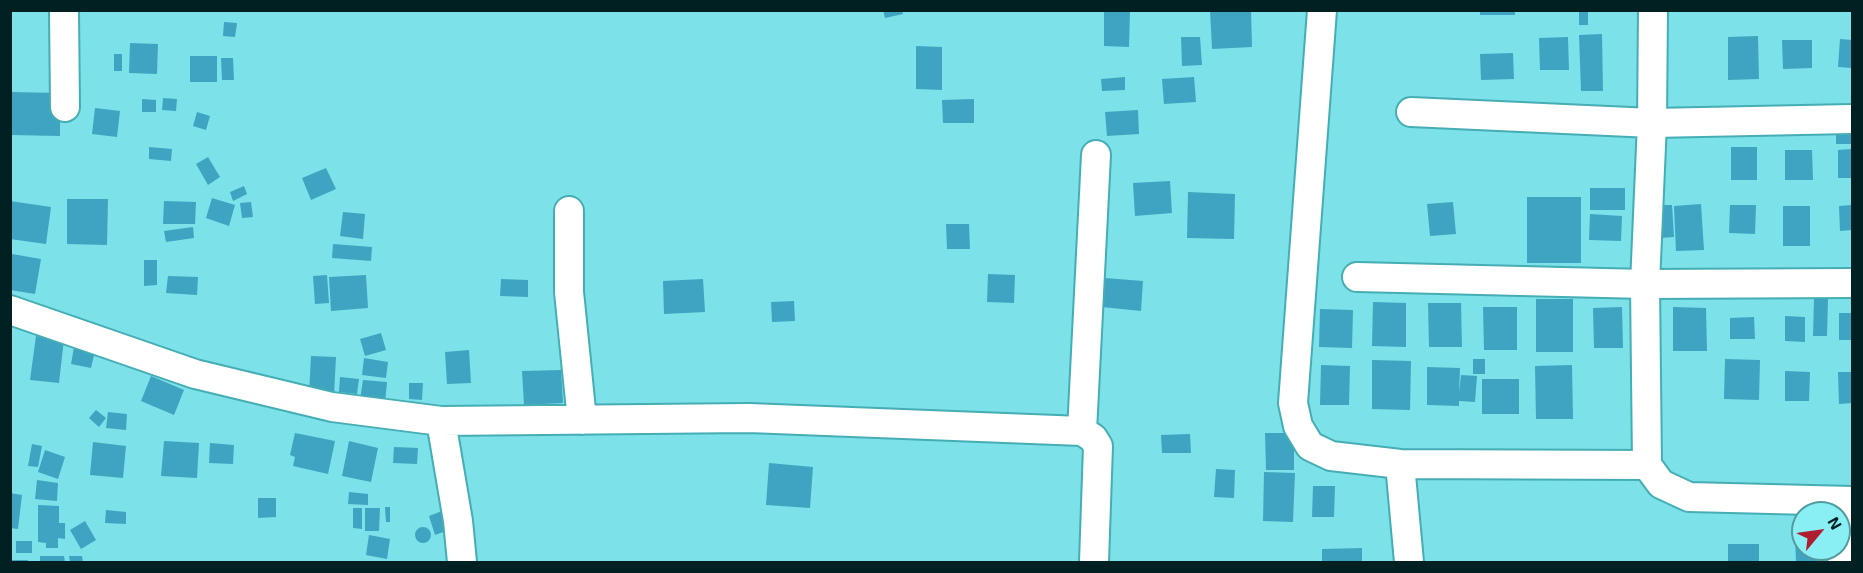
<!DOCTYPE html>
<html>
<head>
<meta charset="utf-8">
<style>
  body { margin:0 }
  #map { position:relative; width:1863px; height:573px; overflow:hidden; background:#7ce1e8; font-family:"Exo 2",sans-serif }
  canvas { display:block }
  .frame { position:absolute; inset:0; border:12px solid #002022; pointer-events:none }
  .north { position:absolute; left:1791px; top:501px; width:60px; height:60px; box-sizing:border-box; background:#89eff5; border:2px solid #529ca1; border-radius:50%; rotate:61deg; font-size:16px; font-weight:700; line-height:24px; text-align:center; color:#002022 }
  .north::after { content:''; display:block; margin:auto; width:21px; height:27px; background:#b01d30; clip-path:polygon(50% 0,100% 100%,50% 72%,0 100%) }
</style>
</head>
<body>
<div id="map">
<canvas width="1863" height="573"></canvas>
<div class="frame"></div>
<div class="north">N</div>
</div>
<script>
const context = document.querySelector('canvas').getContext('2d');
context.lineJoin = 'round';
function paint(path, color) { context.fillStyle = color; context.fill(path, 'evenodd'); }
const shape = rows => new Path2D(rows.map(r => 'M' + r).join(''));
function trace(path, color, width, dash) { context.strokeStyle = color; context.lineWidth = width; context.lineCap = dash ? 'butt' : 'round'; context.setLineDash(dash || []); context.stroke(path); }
const building = shape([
  [883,10,902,10,903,14,885,18],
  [1104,10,1130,10,1129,47,1104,46],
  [1210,10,1251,10,1252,47,1212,49],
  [1480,10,1515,10,1515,15,1480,15],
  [1579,11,1588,11,1588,25,1579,25],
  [224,22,237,23,235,37,223,36],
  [1602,34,1603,91,1581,91,1579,35],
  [1758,36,1759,79,1728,80,1728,37],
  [1181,37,1200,37,1202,65,1182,66],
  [1568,37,1569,70,1540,70,1539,38],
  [1840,39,1852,40,1852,68,1838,67],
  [1782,40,1812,40,1812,68,1783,69],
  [130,43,158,44,157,74,129,73],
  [916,46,942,47,942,90,916,89],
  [1513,53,1514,79,1481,80,1480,54],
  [114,54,122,54,122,71,114,71],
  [190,56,217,56,217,82,190,82],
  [221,58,233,58,234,80,222,80],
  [1125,77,1125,90,1102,91,1101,79],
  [1194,77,1196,102,1164,104,1162,79],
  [10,92,60,93,60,136,10,135],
  [163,98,177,99,176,111,162,110],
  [142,99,156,100,156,112,142,112],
  [974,99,974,123,943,123,942,100],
  [95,108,120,111,117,137,92,134],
  [1138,110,1139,134,1107,136,1105,112],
  [197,112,210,116,206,130,193,126],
  [1836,130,1852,130,1852,144,1836,144],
  [149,147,172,149,171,161,149,159],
  [1731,147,1757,147,1757,180,1731,180],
  [1852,149,1852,178,1838,178,1838,150],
  [1785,150,1812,150,1813,180,1785,180],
  [208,157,220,177,208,185,196,164],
  [326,168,336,189,311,200,302,178],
  [1170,181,1172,213,1135,216,1133,183],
  [244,186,247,194,233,201,230,192],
  [1590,188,1625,188,1625,210,1590,210],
  [1188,192,1235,194,1234,239,1187,238],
  [1527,197,1581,197,1581,263,1527,263],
  [212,198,235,205,229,226,206,218],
  [67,199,108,199,107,245,67,244],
  [10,201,51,207,46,244,10,239],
  [164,201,196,202,195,224,163,224],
  [251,202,253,217,242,218,240,203],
  [1453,202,1456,234,1430,236,1427,204],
  [1701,204,1704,250,1676,251,1674,206],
  [1659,205,1672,205,1674,237,1660,238],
  [1730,205,1756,205,1755,234,1729,233],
  [1852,205,1852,230,1840,231,1839,206],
  [1783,206,1810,206,1810,246,1783,246],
  [343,212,365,214,363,239,340,236],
  [1590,214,1622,216,1621,241,1589,240],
  [946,224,969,224,970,249,947,249],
  [193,227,194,238,166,242,164,231],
  [333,244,372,247,371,261,332,258],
  [12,254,41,259,35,294,10,290],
  [144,260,157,260,157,285,144,286],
  [988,274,1015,275,1014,303,987,302],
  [327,275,329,303,315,304,313,276],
  [366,275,368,308,331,311,329,277],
  [168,276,198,277,197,295,166,293],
  [1105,278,1143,281,1141,311,1102,307],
  [501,279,528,280,528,297,500,296],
  [703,279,705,312,664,314,663,281],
  [1536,299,1573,299,1573,352,1536,352],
  [1814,299,1828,299,1827,336,1813,336],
  [794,301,795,321,772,322,771,302],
  [1373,302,1406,303,1406,347,1372,346],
  [1428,303,1461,303,1462,347,1429,347],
  [1483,307,1517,307,1517,350,1484,350],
  [1622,307,1623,348,1594,348,1593,308],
  [1673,307,1706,308,1707,351,1673,351],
  [1320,309,1353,310,1352,348,1319,347],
  [1839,313,1852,313,1852,340,1839,340],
  [1785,316,1805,317,1805,342,1785,341],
  [1754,317,1755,339,1730,339,1730,318],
  [381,333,386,350,365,356,360,339],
  [36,336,64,339,59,383,30,380],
  [74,347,95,351,91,368,71,364],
  [469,350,471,383,447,384,445,352],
  [311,356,336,357,334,395,309,394],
  [364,358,388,362,386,378,362,375],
  [1473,359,1485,359,1485,374,1473,374],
  [1725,359,1760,360,1759,400,1724,399],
  [1372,360,1411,361,1410,410,1372,409],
  [1321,365,1350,366,1349,405,1320,405],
  [1572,365,1573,419,1536,419,1535,366],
  [1427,367,1460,368,1459,394,1461,375,1477,376,1475,402,1459,401,1459,406,1427,405],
  [561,370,563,403,524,405,522,371],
  [1785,371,1810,372,1809,401,1785,401],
  [1838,372,1852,372,1852,403,1839,404],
  [151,376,184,390,174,415,141,401],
  [340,377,359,379,357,394,339,392],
  [1482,379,1519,379,1519,414,1482,414],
  [363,380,387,382,385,403,360,400],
  [409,383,423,383,422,400,409,399],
  [96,410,106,418,99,427,89,418],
  [108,412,127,414,126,430,106,428],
  [295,433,335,441,328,474,293,466,295,457,290,455],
  [1265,433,1294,433,1294,470,1266,470],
  [1190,434,1191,453,1162,453,1161,435],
  [164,441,199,443,197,478,161,476],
  [349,441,378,448,371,482,342,476],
  [93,442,126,446,123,478,90,475],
  [210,443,234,445,233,464,209,463],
  [32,444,42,446,38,467,28,466],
  [394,447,418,448,417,464,393,463],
  [45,450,65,457,58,479,38,472],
  [769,463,813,467,810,508,766,505],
  [1216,469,1235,470,1234,498,1214,497],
  [1264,472,1295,473,1293,522,1263,521],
  [37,480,58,483,57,501,35,499],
  [1313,486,1335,486,1334,517,1312,517],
  [349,492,368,494,368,505,348,504],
  [10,493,22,495,18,529,10,528],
  [258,498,276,498,276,517,258,518],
  [38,505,59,506,59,523,65,523,65,539,58,538,58,548,46,548,46,543,38,542],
  [385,507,390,507,390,522,386,522],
  [353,508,362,508,362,529,353,528],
  [365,508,380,508,379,531,365,531],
  [106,510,126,512,126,524,105,523],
  [442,511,449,530,435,535,429,516],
  [85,521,96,540,81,549,70,530],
  '415 535a8 8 0 1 1 16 0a8 8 0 1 1-16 0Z',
  [369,535,390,539,387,559,366,555],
  [1795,535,1803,535,1803,549,1818,549,1818,562,1796,562],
  [16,541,32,541,32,553,16,553],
  [1728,544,1759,544,1759,562,1728,562],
  [1362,548,1362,562,1322,562,1322,549],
  [40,556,64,556,65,562,40,562],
  [69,556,82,556,83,562,70,562],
  [10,560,28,560,28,562,10,562]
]);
const minor = shape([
  [64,10,65,107],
  [1322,10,1293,403,1298,426,1310,446,1331,456,1400,464,1647,465],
  [1653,10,1652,123,1852,119],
  [1411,112,1652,123,1645,284,1852,283],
  [569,211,569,292,582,420],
  [1357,277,1645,284,1647,465,1661,484,1689,497,1852,501],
  [10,310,195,374,332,407,441,421,458,521,462,562],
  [441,421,749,418,1082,431,1093,438,1098,446,1094,562],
  [1082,431,1096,155],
  [1400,464,1409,562],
  [1842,562,1852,501]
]);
paint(building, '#3fa4c2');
trace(minor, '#45adb4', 32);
trace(minor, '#fff', 28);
</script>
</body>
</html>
